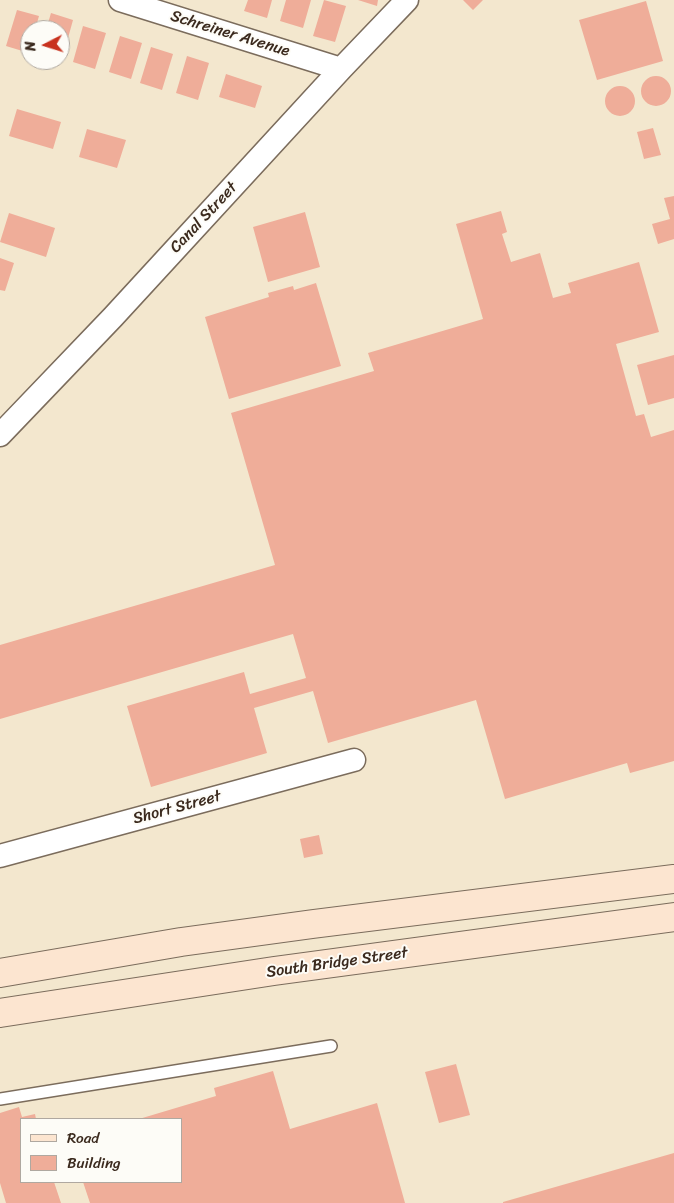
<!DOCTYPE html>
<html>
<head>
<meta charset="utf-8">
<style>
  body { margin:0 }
  #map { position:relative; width:674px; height:1203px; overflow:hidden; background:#f3e7ce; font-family:Sriracha,sans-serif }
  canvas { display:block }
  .legend { position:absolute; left:20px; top:1118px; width:162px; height:65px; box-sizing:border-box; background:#fdfcf7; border:1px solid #afa8a0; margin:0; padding:6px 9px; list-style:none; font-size:15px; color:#3b2a1e }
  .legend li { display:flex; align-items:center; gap:10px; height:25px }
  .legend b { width:25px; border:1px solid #afa8a0 }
  .north { position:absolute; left:20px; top:20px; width:50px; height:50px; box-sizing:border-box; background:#fdfcf7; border:1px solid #afa8a0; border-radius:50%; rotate:265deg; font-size:14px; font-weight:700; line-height:20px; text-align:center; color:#3b2a1e }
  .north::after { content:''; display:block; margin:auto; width:18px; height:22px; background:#c8321e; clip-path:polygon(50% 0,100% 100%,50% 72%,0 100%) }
</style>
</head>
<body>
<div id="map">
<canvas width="674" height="1203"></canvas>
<ul class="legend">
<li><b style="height:6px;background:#fce5d0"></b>Road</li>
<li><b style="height:14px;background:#efad99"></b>Building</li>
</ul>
<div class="north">N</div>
</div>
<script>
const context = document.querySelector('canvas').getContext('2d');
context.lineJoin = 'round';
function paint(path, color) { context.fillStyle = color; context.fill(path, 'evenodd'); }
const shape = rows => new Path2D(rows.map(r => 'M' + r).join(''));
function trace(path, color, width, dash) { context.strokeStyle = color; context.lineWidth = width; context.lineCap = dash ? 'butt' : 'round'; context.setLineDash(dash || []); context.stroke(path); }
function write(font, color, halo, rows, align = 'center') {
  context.font = font + ' Sriracha,sans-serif'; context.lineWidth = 4; context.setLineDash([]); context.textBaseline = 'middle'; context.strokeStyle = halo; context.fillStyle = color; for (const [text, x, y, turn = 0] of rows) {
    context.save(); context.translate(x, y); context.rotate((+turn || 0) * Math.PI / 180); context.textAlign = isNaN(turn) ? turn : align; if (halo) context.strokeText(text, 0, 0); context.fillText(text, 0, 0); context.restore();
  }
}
const building = shape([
  [248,0,272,0,267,18,244,11],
  [286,0,311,0,303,28,280,21],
  [324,0,346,6,335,42,313,36],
  [358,0,378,0,377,6],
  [463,0,483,0,473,10],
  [646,1,663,61,597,80,579,20],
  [17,10,39,16,35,30,30,30,30,48,29,53,6,46],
  [51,13,73,20,63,56,60,55,60,30,46,30],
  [83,26,106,33,95,69,73,62],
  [120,36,142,43,131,79,109,72],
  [151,47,173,54,162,90,140,83],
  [187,56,209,63,198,100,176,93],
  [226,74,262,86,255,108,219,97],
  '641 91a15 15 0 1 1 30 0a15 15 0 1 1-30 0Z',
  '605 101a15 15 0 1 1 30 0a15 15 0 1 1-30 0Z',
  [17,109,61,122,53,149,9,136],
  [653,128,661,155,644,159,637,132],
  [87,129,126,140,117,168,79,157],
  [674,196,674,239,658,244,652,224,670,219,664,198],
  [501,211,507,232,502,234,511,262,540,253,553,298,571,293,568,283,639,262,659,332,616,344,636,416,644,414,651,437,674,430,674,761,630,773,627,763,505,799,476,700,328,743,313,691,254,708,267,753,151,787,127,706,244,672,250,694,306,678,293,634,0,719,0,645,275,565,231,413,374,371,368,353,483,319,456,224],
  [305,212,320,267,268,282,253,227],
  [9,213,55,228,46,257,0,242],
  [0,258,14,263,5,291,0,290],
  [316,283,341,366,229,399,205,317,269,297,268,293,293,286,294,290],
  [674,355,674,398,648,405,637,365],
  [319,835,323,854,304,858,300,839],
  [456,1064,470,1115,439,1123,425,1072],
  [273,1071,290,1129,377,1103,405,1203,90,1203,83,1182,181,1182,181,1119,139,1119,216,1096,214,1088],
  [19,1107,22,1117,35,1114,36,1119,21,1119,21,1182,54,1182,61,1203,6,1203,0,1183,0,1113],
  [674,1153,674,1203,503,1203,503,1202]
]);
const lane = shape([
  [0,1099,331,1046]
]);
const street = shape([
  [120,0,341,69],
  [0,435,113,317,341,69,407,0],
  [0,856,354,760]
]);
const secondary = shape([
  [0,973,181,942,313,924,674,879],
  [0,1013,274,971,674,917]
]);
const streetNames = [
  ["Schreiner Avenue",230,34,17],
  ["Canal Street",204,218,-47],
  ["Short Street",177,808,-15],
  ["South Bridge Street",337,963,-8]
];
paint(building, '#efad99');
trace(lane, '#7b6c5c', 14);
trace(street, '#7b6c5c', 25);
trace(secondary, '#7b6c5c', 30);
trace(lane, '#fff', 11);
trace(street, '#fff', 22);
trace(secondary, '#fce5d0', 28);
write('16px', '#3b2a1e', '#fdfcf7', streetNames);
</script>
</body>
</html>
